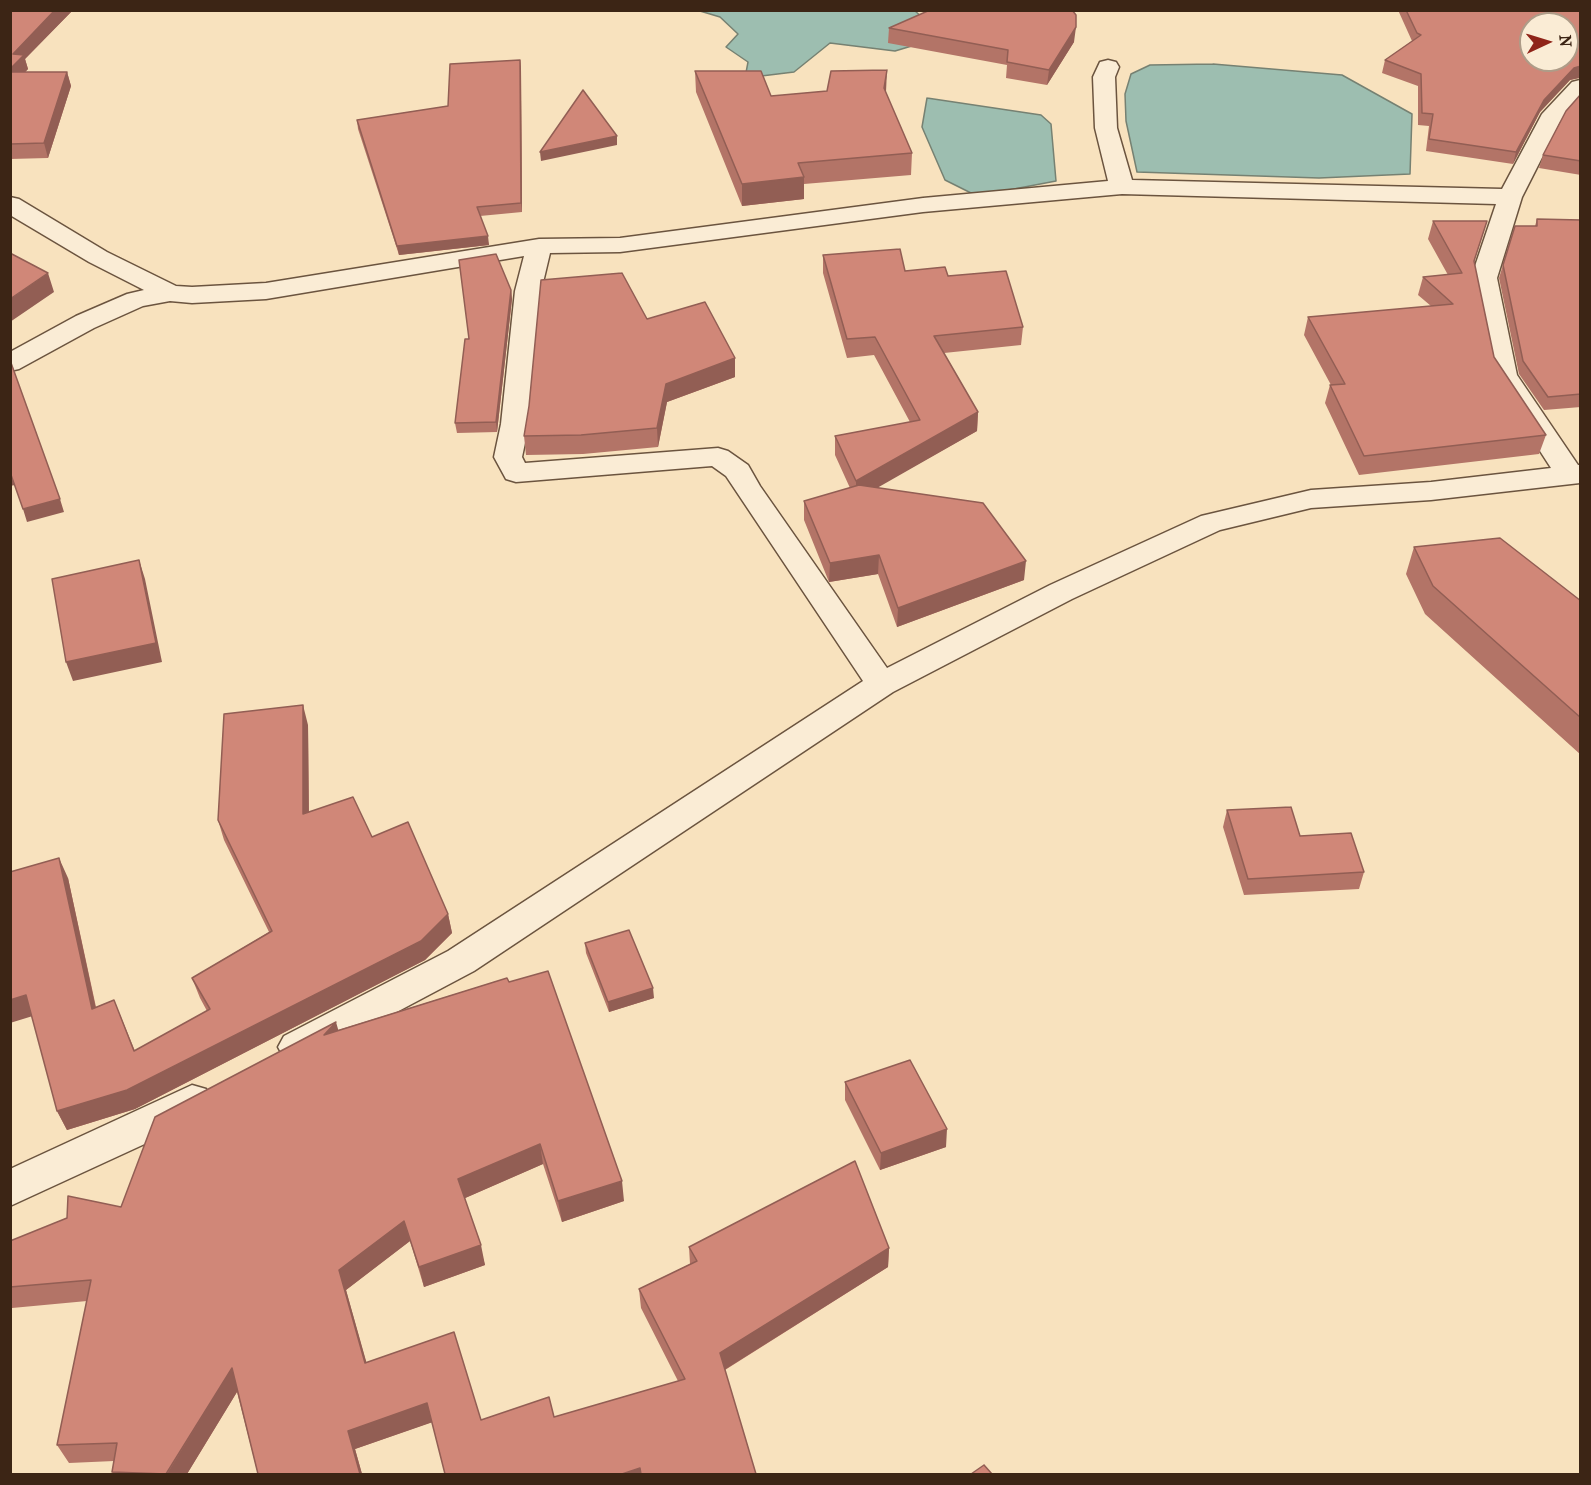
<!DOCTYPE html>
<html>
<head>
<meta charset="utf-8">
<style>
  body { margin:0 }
  #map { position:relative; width:1591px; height:1485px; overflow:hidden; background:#f8e2be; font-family:"IM FELL French Canon",serif }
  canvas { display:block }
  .frame { position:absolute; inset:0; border:12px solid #3c2515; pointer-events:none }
  .north { position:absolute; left:1519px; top:12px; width:60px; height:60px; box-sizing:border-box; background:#faecd5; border:2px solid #ae9c88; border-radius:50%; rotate:86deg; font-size:16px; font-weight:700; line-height:24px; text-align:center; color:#3c2515 }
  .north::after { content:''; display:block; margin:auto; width:21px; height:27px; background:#8f2418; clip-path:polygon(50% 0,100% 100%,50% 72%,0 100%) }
</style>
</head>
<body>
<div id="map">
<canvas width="1591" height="1485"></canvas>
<div class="frame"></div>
<div class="north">N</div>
</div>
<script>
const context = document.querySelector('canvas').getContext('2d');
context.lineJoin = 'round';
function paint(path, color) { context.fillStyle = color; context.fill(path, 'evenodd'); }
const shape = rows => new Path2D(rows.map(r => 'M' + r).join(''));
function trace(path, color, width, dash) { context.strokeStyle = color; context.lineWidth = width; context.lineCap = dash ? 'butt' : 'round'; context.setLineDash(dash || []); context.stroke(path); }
const water = shape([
  [700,11,915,11,929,23,925,42,895,51,830,43,794,72,745,78,748,62,726,47,738,34,720,17,700,11],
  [1213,64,1342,75,1412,114,1410,174,1319,178,1137,172,1126,121,1125,94,1131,74,1150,65,1213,64],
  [927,98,1041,115,1051,124,1056,181,977,196,945,180,922,127,927,98]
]);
const minor = shape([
  [1108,60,1116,62,1119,67,1115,77,1117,128,1132,180,1502,189,1542,114,1572,82,1580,80,1580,100,1560,122,1522,197,1497,278,1517,375,1578,465,1580,465,1580,483,1431,500,1311,508,1220,530,1072,599,893,692,474,971,310,1058,297,1063,284,1058,278,1047,284,1036,448,951,863,681,726,476,712,466,516,482,506,479,494,457,501,424,515,291,524,256,266,299,192,303,170,301,143,306,94,328,19,369,10,371,10,352,76,316,127,294,144,290,89,262,10,215,10,197,19,199,107,252,176,286,192,287,266,283,539,239,620,238,923,198,1108,181,1095,128,1093,77,1100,62,1108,60],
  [1122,194,1496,204,1471,278,1477,316,1491,375,1551,468,1431,482,1311,490,1201,516,1050,585,887,668,760,486,748,465,728,451,718,448,525,463,522,457,529,424,541,291,550,253,620,252,923,212,1122,194],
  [192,1085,206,1089,211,1101,206,1113,162,1136,10,1206,10,1169,192,1085]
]);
const wall = shape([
  [10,10,73,10,25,59,28,69,25,72,67,72,71,86,48,158,10,159],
  [1398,10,1581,10,1581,79,1579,78,1570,80,1540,112,1513,164,1426,151,1429,126,1418,125,1418,86,1382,73,1385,60,1412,41],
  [889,28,1074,42,1047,85,1006,78,1007,65,888,43],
  [520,60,521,69,522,212,480,216,489,245,399,255,358,129,357,120,448,106],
  [695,71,771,96,886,93,912,153,911,175,804,184,804,199,742,206,696,92],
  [1581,94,1581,175,1539,168,1543,155],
  [1537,219,1581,220,1581,407,1544,410,1519,374,1499,278,1515,226,1535,226],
  [1433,221,1487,221,1474,262,1494,357,1546,435,1539,454,1359,475,1325,403,1330,385,1331,385,1304,335,1308,317,1431,306,1418,295,1423,277,1448,275,1428,239],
  [823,255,905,271,948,276,1023,327,1021,345,944,353,978,412,977,431,877,487,1024,580,897,627,878,574,829,582,804,520,804,501,850,488,835,455,835,436,910,422,874,355,847,358,823,273],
  [511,290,512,299,497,432,457,433,455,423,469,339],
  [647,319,735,377,667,402,658,447,583,454,526,455,524,436],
  [1414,547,1581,601,1581,755,1425,614,1406,574],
  [308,725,309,813,372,837,448,914,452,933,425,960,135,1109,67,1130,57,1111,68,878,96,1007,114,1000,135,1051,207,1011,200,998,192,978,269,932,224,840,218,820],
  [1227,810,1300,836,1364,872,1359,889,1244,895,1223,827],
  [585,943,654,998,609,1012,586,953],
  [507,978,624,1201,562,1222,543,1164,465,1198,485,1265,424,1287,410,1241,346,1290,366,1362,481,1420,554,1417,678,1381,641,1308,639,1289,690,1264,689,1247,889,1248,888,1267,725,1370,756,1474,445,1474,432,1422,355,1449,362,1474,258,1474,237,1392,187,1474,114,1474,112,1472,114,1461,69,1463,57,1445,87,1301,12,1308,10,1325,10,1241,121,1207,338,1030],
  [845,1082,946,1147,880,1170,845,1100]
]);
const shadedWall = shape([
  [55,10,73,10,25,59,28,69,12,86,10,81,10,69,13,54],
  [1076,27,1074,42,1047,85,1049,70],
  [520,60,521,69,522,212,521,203],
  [1581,66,1579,78,1570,80,1540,112,1513,164,1516,152,1544,100,1574,68],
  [887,70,886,92,883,110,884,88],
  [67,72,71,86,48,158,44,143],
  [617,136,617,145,541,161,540,152],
  [804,177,804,199,742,206,742,184],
  [488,236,489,245,399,255,397,246],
  [48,273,54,292,10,322,10,299],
  [511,290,512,299,497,432,496,422],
  [735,358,735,377,667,402,658,447,657,428,666,384],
  [978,412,977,431,856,500,856,481],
  [10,472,15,485,10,486],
  [60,499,64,512,27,522,23,509],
  [879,555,878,574,829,582,830,563],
  [139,560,145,579,162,662,73,681,66,662],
  [1026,561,1024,580,897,627,898,608],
  [303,705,308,725,309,834,303,814],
  [59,858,68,878,100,1028,92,1009],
  [448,914,452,933,425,960,135,1109,67,1130,57,1111],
  [653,988,654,998,609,1012,608,1002],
  [26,995,36,1015,10,1023,10,1000],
  [336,1022,342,1043,324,1035],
  [947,1129,946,1147,880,1170,881,1153],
  [540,1144,543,1164,463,1199,458,1179],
  [622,1181,624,1201,562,1222,558,1201],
  [404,1221,410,1241,346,1290,372,1382,365,1363,339,1270],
  [481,1245,485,1265,424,1287,419,1267],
  [889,1248,888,1267,721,1372,720,1353],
  [10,1304,12,1308,10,1325],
  [232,1368,240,1387,187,1474,167,1474],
  [427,1403,433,1422,355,1449,362,1474,360,1474,348,1431],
  [640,1468,640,1474,622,1474]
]);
const building = shape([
  [10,10,55,10,13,54,24,55,10,69,10,10],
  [930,10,1072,10,1076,15,1076,27,1049,70,1007,62,1008,50,889,28,930,10],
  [1406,10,1581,10,1581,66,1574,68,1544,100,1516,152,1429,139,1433,114,1422,113,1421,74,1385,60,1421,35,1417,33,1406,10],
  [1531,24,1567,24,1567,60,1531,60,1531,24],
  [520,60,521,203,477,207,488,236,397,246,357,120,448,106,450,64,520,60],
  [887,70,884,88,912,153,798,163,804,177,742,184,695,71,761,71,771,96,827,91,831,71,887,70],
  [10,72,67,72,44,143,10,144,10,72],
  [583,90,617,136,540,152,583,90],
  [1581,94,1581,161,1543,155,1566,111,1581,94],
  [1537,219,1581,220,1581,394,1548,397,1523,361,1503,265,1515,226,1537,226,1537,219],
  [1433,221,1487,221,1474,261,1494,357,1546,435,1364,456,1330,385,1345,384,1308,317,1453,304,1423,277,1462,273,1433,221],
  [900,249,905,271,945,267,948,276,1006,271,1023,327,934,336,978,412,856,481,835,436,920,420,875,337,847,339,823,255,900,249],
  [10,253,48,273,10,299,10,253],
  [496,254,511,290,496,422,455,423,465,339,469,339,459,260,496,254],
  [622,273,647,319,705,302,735,358,666,384,657,428,581,435,524,436,529,406,541,280,622,273],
  [10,360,60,499,23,509,10,472,10,360],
  [859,485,983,503,1026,561,898,608,879,555,830,563,804,501,859,485],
  [1500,538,1581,601,1581,718,1433,586,1414,547,1500,538],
  [139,560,156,643,66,662,52,579,139,560],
  [303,705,303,814,353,797,372,837,408,822,448,914,421,941,127,1090,57,1111,26,995,10,1000,10,872,59,858,92,1009,114,1000,134,1051,210,1009,192,978,272,931,218,820,224,714,303,705],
  [1291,807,1300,836,1351,833,1364,872,1248,879,1227,810,1291,807],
  [629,930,653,988,608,1002,585,943,629,930],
  [548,971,622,1181,558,1201,540,1144,458,1179,481,1245,419,1267,404,1221,339,1270,365,1363,454,1332,481,1420,549,1397,554,1417,685,1379,639,1289,697,1261,689,1247,855,1161,889,1248,720,1353,756,1474,641,1474,640,1468,622,1474,445,1474,427,1403,348,1431,360,1474,258,1474,232,1368,166,1474,112,1472,117,1443,57,1445,91,1280,10,1287,10,1241,67,1218,68,1196,121,1207,155,1117,336,1022,324,1035,507,978,509,982,548,971],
  [910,1060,947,1129,881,1153,845,1082,910,1060],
  [984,1465,992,1474,971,1474,984,1465]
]);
paint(water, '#9dbeb0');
trace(water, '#768172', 1.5);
trace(minor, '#6b543f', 3);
paint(minor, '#faecd5');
paint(wall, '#b37467');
paint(shadedWall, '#925e54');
paint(building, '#d08778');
trace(building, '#925e54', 1.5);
</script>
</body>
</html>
